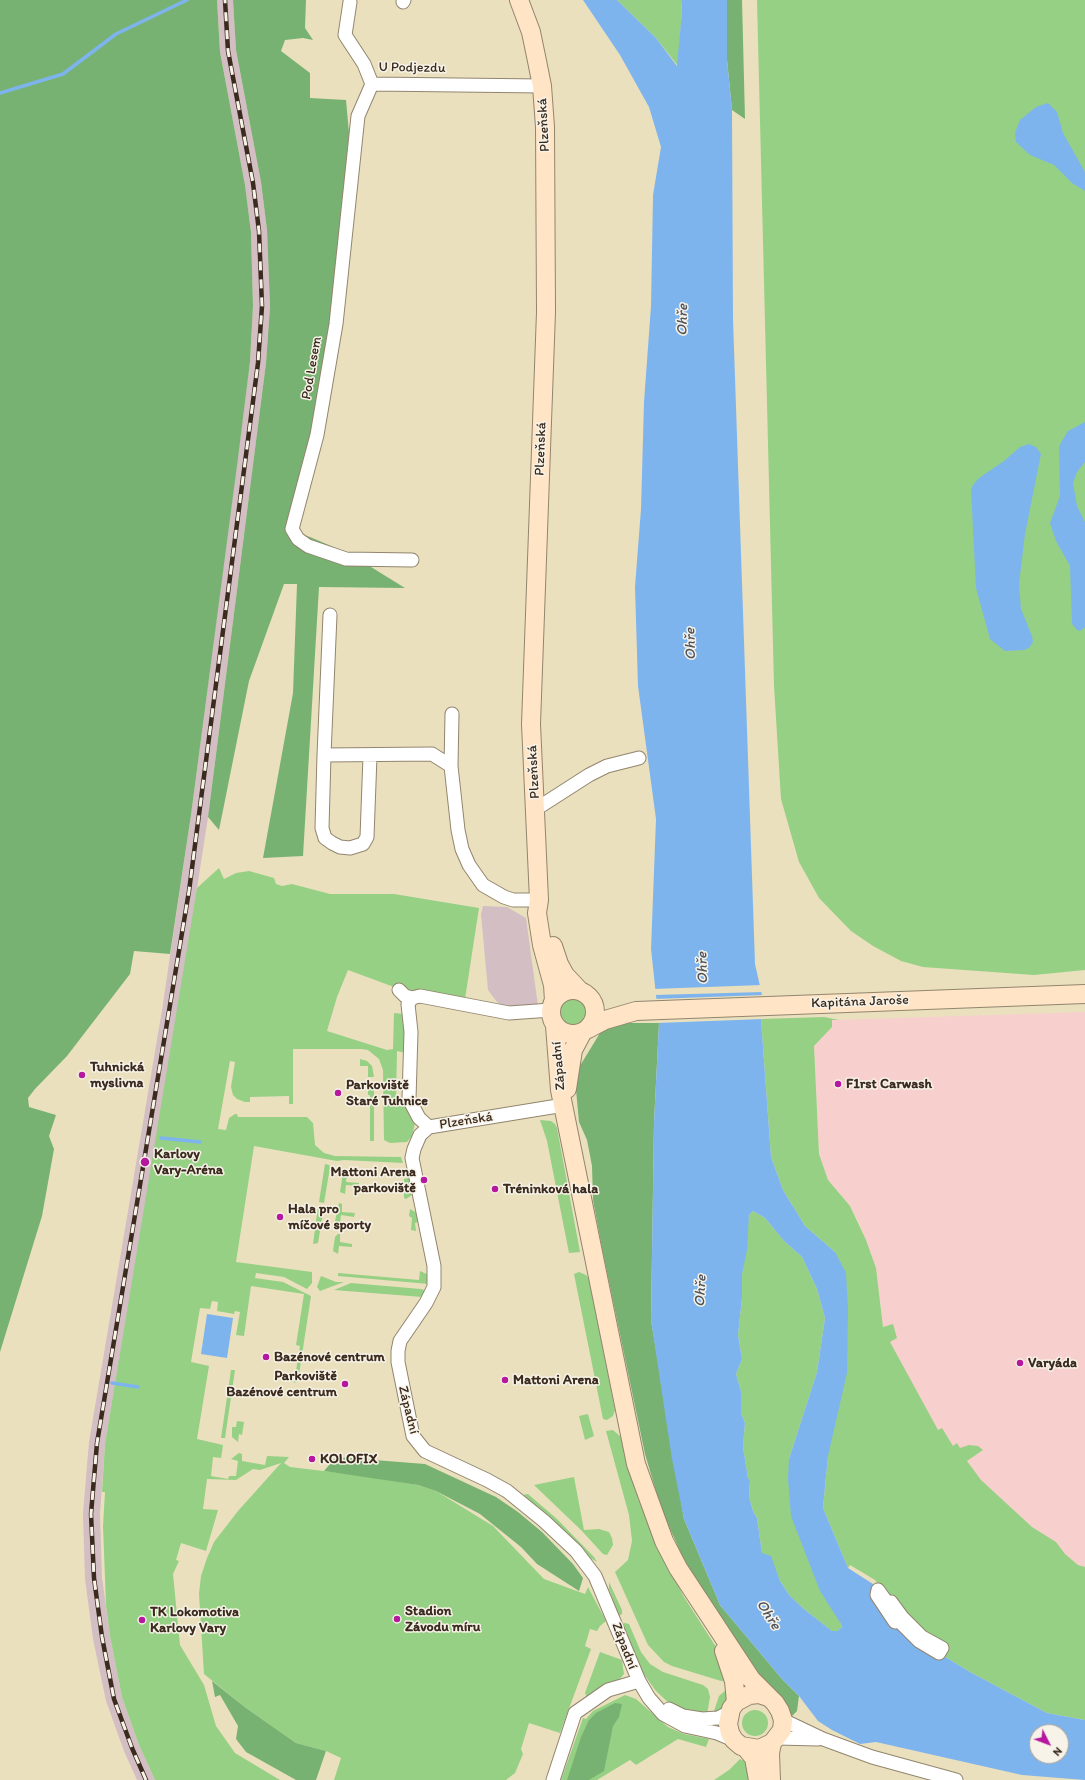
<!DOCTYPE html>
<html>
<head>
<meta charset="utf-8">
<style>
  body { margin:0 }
  #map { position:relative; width:1085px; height:1780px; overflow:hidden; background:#eae0be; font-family:Itim,sans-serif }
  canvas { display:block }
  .north { position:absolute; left:1029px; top:1724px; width:40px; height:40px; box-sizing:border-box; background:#f7f3e8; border:1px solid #aca397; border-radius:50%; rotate:132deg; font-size:11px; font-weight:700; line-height:16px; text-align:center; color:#3b2a1e }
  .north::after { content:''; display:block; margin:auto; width:14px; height:18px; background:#b5179e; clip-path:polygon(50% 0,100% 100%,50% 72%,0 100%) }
</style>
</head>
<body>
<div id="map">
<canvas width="1085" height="1780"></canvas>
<div class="north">N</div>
</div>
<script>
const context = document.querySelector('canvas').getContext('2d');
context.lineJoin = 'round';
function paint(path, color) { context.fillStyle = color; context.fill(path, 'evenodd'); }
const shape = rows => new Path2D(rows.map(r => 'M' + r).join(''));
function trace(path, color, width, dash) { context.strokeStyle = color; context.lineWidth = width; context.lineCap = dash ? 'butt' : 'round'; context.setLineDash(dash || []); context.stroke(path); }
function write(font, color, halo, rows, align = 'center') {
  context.font = font + ' Itim,sans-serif'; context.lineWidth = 3; context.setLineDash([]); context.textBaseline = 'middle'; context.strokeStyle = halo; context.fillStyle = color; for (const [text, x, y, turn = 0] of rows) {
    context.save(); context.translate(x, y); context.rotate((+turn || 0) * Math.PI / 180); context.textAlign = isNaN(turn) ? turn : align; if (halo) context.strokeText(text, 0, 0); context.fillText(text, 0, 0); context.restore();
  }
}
const built = shape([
  [1085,1012,1085,1581,975,1489,886,1349,876,1268,859,1222,850,1206,828,1180,819,1154,814,1046,832,1027,832,1020]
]);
const industrial = shape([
  [217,0,233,0,236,50,261,182,267,230,270,307,266,363,208,817,178,1012,105,1444,100,1514,102,1577,110,1636,122,1697,139,1745,155,1780,137,1780,124,1751,106,1701,93,1639,85,1579,83,1513,89,1442,162,1010,191,815,250,362,253,306,251,232,245,185,220,52],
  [483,906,507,907,526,918,538,1006,509,1010,497,1002,488,990,481,914]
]);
const green = shape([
  [617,0,681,0,682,11,678,66,656,38],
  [757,0,1085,0,1085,970,1034,975,923,967,901,961,873,946,851,931,819,898,799,862,781,799,774,686],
  [219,868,224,879,236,873,249,871,274,878,276,884,282,886,292,884,330,894,394,894,479,908,465,999,394,987,348,970,337,997,327,1031,387,1050,393,1049,394,1013,404,1014,406,1053,397,1051,396,1098,409,1099,419,1118,415,1123,412,1136,407,1142,390,1143,384,1140,383,1070,379,1059,368,1050,361,1049,293,1049,293,1104,289,1104,289,1096,250,1097,250,1102,245,1102,237,1099,233,1095,231,1087,235,1062,230,1061,218,1129,226,1130,229,1118,235,1114,237,1114,238,1117,307,1117,313,1123,315,1145,324,1153,335,1156,401,1157,403,1163,344,1160,337,1161,254,1146,236,1262,312,1272,312,1283,307,1289,284,1277,256,1273,255,1278,283,1282,311,1296,298,1381,294,1383,300,1346,296,1345,304,1294,251,1286,244,1336,236,1335,240,1312,235,1311,234,1314,217,1311,218,1302,212,1301,210,1309,200,1308,191,1362,209,1366,197,1439,223,1445,221,1458,213,1457,211,1476,228,1479,229,1476,236,1476,238,1461,231,1459,239,1453,242,1454,242,1461,265,1465,267,1456,289,1457,284,1463,290,1467,357,1475,418,1485,436,1491,493,1526,544,1579,585,1594,588,1587,606,1621,600,1626,597,1631,590,1629,585,1646,591,1649,560,1733,529,1723,521,1749,523,1754,515,1773,506,1780,334,1780,341,1758,326,1751,296,1743,246,1708,204,1674,199,1594,201,1576,207,1558,214,1542,238,1511,281,1463,260,1470,253,1469,236,1480,207,1479,203,1509,218,1510,206,1551,181,1543,176,1560,179,1561,173,1574,180,1645,204,1685,216,1726,235,1753,280,1780,155,1780,139,1745,122,1697,110,1636,106,1605,103,1526,105,1492,102,1492,105,1444,197,888],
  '559 1012a15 15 0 1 1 30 0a15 15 0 1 1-30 0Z',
  [824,1017,839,1020,832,1020,832,1027,814,1046,819,1154,828,1180,850,1206,866,1240,876,1268,883,1327,893,1324,897,1338,890,1342,938,1430,942,1428,953,1446,957,1443,960,1448,969,1445,978,1446,983,1450,967,1461,981,1480,1032,1527,1056,1542,1065,1554,1078,1565,1085,1567,1085,1720,1047,1713,970,1672,919,1641,875,1580,850,1565,848,1568,823,1508,828,1456,835,1252,805,1226,783,1190,771,1157,761,1019],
  [360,1059,367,1061,372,1066,374,1077,368,1077,368,1066,360,1066],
  [368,1087,374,1090,374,1141,370,1141,370,1095,368,1095],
  [540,1120,551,1121,555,1124,557,1128,580,1252,569,1253,547,1141],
  [325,1164,329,1165,330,1167,324,1203,319,1202],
  [343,1173,347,1174,346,1182,359,1183,359,1186,346,1185,345,1194,340,1192],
  [408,1178,410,1181,412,1195,406,1199,404,1198,404,1179],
  [339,1203,342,1204,342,1212,355,1213,354,1217,341,1215,340,1223,338,1224,335,1221],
  [318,1207,323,1208,323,1213,318,1243,313,1244],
  [410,1209,417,1213,418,1222,415,1223,416,1231,411,1230,412,1218,409,1216],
  [753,1211,765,1218,784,1241,802,1257,817,1289,825,1318,817,1372,789,1459,838,1617,841,1624,842,1627,837,1631,832,1631,804,1609,790,1596,780,1581,776,1571,762,1553,757,1518,753,1511,749,1497,750,1480,748,1478,743,1447,745,1423,741,1413,741,1391,736,1374,742,1359,738,1335,742,1298,742,1274,749,1215],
  [338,1234,340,1234,340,1242,352,1244,352,1247,339,1246,338,1254,333,1251,335,1237],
  [420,1271,429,1275,429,1284,338,1276,338,1273,419,1280],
  [579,1272,586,1275,589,1279,615,1410,613,1416,607,1420,603,1419,574,1274],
  [321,1276,336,1282,344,1282,320,1291,317,1287],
  [351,1283,421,1289,427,1291,422,1297,334,1290],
  [231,1370,235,1370,225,1438,221,1438],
  [588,1414,594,1436,585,1440,579,1416],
  [237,1421,244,1422,242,1435,239,1434,238,1442,232,1437,232,1427,236,1427],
  [613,1430,621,1437,638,1499,660,1551,684,1597,716,1647,723,1661,730,1681,721,1681,672,1666,664,1662,648,1645,615,1572,628,1560,632,1541,629,1515,606,1431],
  [574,1477,584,1530,599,1529,609,1532,612,1538,613,1545,607,1555,603,1554,582,1531,534,1485],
  [528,1494,557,1519,594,1557,597,1562,587,1556,561,1529,522,1495],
  [609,1582,622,1610,622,1614,619,1616,609,1589],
  [625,1623,629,1624,641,1652,650,1664,663,1672,703,1685,708,1689,710,1697,707,1715,695,1714,672,1706,656,1691,643,1673,622,1624],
  [600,1652,622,1660,624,1674,619,1680,587,1697,585,1693],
  [726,1690,730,1693,721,1711,713,1714,719,1696],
  [625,1695,636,1699,668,1727,684,1734,709,1739,706,1747,678,1739,636,1765,630,1760,597,1780,561,1780,583,1718,586,1719,593,1711],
  '742 1723a13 13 0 1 1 26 0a13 13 0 1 1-26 0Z',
  [740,1759,746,1762,754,1780,714,1780,729,1770]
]);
const forest = shape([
  [0,0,217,0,220,52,245,185,251,232,253,306,250,362,238,458,191,815,170,954,134,951,130,974,67,1056,35,1089,28,1098,29,1107,56,1115,49,1136,54,1149,42,1216,0,1352],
  [233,0,306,0,305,28,313,40,303,38,285,40,281,51,310,73,310,98,346,100,349,133,329,334,312,441,287,530,310,537,350,554,405,588,319,587,303,856,263,858,293,693,297,584,284,584,249,681,219,830,208,817,266,363,270,307,267,230,261,182,236,50],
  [727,0,742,0,745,119,732,110,727,60],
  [623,1023,659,1023,654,1123,651,1320,684,1519,720,1605,782,1679,799,1696,797,1711,792,1716,786,1703,780,1696,763,1686,686,1565,661,1508,645,1454,602,1248,593,1200,592,1166,587,1140,579,1122,576,1090,578,1069,600,1033,608,1027],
  [336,1457,425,1464,496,1497,518,1512,542,1532,573,1564,583,1578,579,1591,537,1564,521,1547,480,1514,436,1491,418,1485,324,1471],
  [212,1681,246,1708,296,1743,326,1751,316,1780,296,1780,246,1752,236,1739,238,1726,220,1695,215,1697],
  [615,1703,622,1704,619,1717,613,1726,604,1771,589,1780,567,1780,581,1737,589,1720,596,1713]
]);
const water = shape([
  [583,0,617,0,656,38,677,66,682,11,681,0,727,0,727,60,732,110,733,319,755,964,762,995,761,1019,771,1157,783,1190,805,1226,835,1252,846,1273,848,1310,847,1373,828,1456,823,1508,848,1568,873,1584,919,1641,970,1672,1047,1713,1085,1720,1085,1780,1022,1775,876,1742,860,1744,832,1730,818,1721,799,1696,782,1679,720,1605,684,1519,672,1459,651,1320,654,1123,659,1023,651,949,656,819,638,686,635,587,641,509,644,402,651,306,653,195,661,147,649,107,620,55],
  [753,1211,765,1218,784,1241,802,1257,817,1289,825,1318,817,1372,789,1459,788,1479,791,1516,820,1591,841,1624,842,1627,837,1631,832,1631,804,1609,790,1596,780,1581,771,1556,762,1553,757,1518,753,1511,749,1497,750,1480,748,1478,743,1447,745,1423,741,1413,741,1391,736,1374,742,1359,738,1335,742,1298,742,1274,747,1250,749,1215],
  [1037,1732,1061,1732,1061,1756,1037,1756],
  [1048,103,1057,112,1063,133,1085,172,1085,191,1072,183,1054,165,1030,155,1016,142,1015,133,1020,120,1036,107],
  [1085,422,1085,462,1077,472,1073,483,1077,506,1085,522,1085,627,1080,631,1077,630,1072,624,1070,566,1056,541,1050,523,1060,496,1059,446,1068,431],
  [1029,444,1036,447,1041,454,1025,534,1019,584,1021,609,1032,636,1033,642,1029,648,1024,650,1005,651,990,639,976,588,971,490,973,485,979,478,1004,461,1020,447],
  [207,1314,233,1318,227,1358,201,1354]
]);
const pier = shape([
  [762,985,763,992,654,995,653,989],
  [764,995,763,1019,657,1023,654,999]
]);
const stream = shape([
  [0,93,63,74,116,34,187,0],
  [161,1138,200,1142],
  [112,1383,138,1387]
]);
const street = shape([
  [350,2,345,35,364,64,372,84],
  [403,2,404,0],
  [372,84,358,116,336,324,317,435,292,529,298,539,308,546,346,559,412,560],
  [372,84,542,86],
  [330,615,324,755,432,754,451,766,458,830,462,849,469,865,483,885,504,897,513,900,539,900],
  [324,755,322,828,325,838,332,843,340,847,350,848,363,844,367,837,370,756],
  [451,766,452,714],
  [536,809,589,775,607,766,639,758],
  [399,990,405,996,412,998],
  [429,1127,420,1135,414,1149,412,1158,434,1266,434,1287,426,1303,400,1341,398,1351,398,1362,413,1436,425,1451,487,1480,507,1491,544,1521,576,1551,595,1576,639,1681,649,1698,663,1714,685,1726,717,1733,734,1740],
  [429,1127,419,1118,409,1099,411,1032,408,1004,412,998,420,996,509,1013,551,1010],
  [429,1127,564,1105],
  [878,1590,888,1604,891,1602,902,1617,922,1637,942,1648,939,1653,919,1641,898,1620,895,1622,877,1595,878,1590],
  [669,1709,683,1716,702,1719,718,1718,730,1712],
  [783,1720,823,1739,872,1757,956,1780],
  [777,1738,818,1739],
  [553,1780,575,1713,608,1690,639,1681]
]);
const secondary = shape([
  [519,0,531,32,537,61,542,86,545,127,546,312,531,724,539,900,537,913,542,945,553,985,554,1001],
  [553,946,559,964,565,975,580,991],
  '551 1012a22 22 0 1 1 44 0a22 22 0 1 1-44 0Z',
  [555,1026,560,1090,636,1464,664,1541,678,1568,751,1679,775,1703,780,1711,783,1720,782,1730,772,1743,759,1749,741,1746,734,1740,730,1733,728,1724,731,1709,736,1702,749,1695,759,1694,768,1697],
  [588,1029,605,1020,636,1011,1085,994],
  [567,1089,573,1050,582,1033],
  [724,1651,734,1681,736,1702],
  [745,1747,754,1758,758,1780],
  [771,1780,770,1753,772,1743]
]);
const rail = shape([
  [146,1780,132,1748,114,1699,102,1637,94,1578,91,1514,97,1443,189,891,258,363,262,306,259,231,253,183,228,51,225,0]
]);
const markers = [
  [82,1075,4,"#b5179e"],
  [838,1084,4,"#b5179e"],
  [338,1093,4,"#b5179e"],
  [145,1162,5,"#b5179e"],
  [424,1180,4,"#b5179e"],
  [495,1189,4,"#b5179e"],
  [280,1217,4,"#b5179e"],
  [266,1357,4,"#b5179e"],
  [1020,1363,4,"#b5179e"],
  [505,1380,4,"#b5179e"],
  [345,1384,4,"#b5179e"],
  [312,1459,4,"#b5179e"],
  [397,1619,4,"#b5179e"],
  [142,1620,4,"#b5179e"]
];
const streetNames = [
  ["U Podjezdu",412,68,1],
  ["Plzeňská",544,125,-93],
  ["Pod Lesem",312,368,-80],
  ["Plzeňská",541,449,-88],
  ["Plzeňská",534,772,-93],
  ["Kapitána Jaroše",860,1002,-2],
  ["Západní",559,1066,-95],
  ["Plzeňská",466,1121,-9],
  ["Západní",408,1410,76],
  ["Západní",624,1646,69]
];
const poiNames = [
  ["Tuhnická",90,1067],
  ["myslivna",90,1083],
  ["F1rst Carwash",846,1084],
  ["Parkoviště",346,1085],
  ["Staré Tuhnice",346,1101],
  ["Karlovy",154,1154],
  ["Vary-Aréna",154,1170],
  ["Mattoni Arena",416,1172,"right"],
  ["parkoviště",416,1188,"right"],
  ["Tréninková hala",503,1189],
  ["Hala pro",288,1209],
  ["míčové sporty",288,1225],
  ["Bazénové centrum",274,1357],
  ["Varyáda",1028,1363],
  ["Parkoviště",337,1376,"right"],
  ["Bazénové centrum",337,1392,"right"],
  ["Mattoni Arena",513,1380],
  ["KOLOFIX",320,1459],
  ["Stadion",405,1611],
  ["Závodu míru",405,1627],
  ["TK Lokomotiva",150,1612],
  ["Karlovy Vary",150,1628]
];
const waterNames = [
  ["Ohře",683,320,-89],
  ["Ohře",691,644,-92],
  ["Ohře",703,968,-92],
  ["Ohře",701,1291,-87],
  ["Ohře",768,1615,57]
];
paint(built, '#f7d0cd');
paint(industrial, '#d2bec3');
paint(green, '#96d084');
paint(forest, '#78b272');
paint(water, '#7eb4ed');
paint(pier, '#eae0be');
trace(stream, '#7eb4ed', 3.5);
trace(street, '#92856e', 15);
trace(secondary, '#92856e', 20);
trace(street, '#fff', 13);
trace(secondary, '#ffe4c6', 18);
trace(rail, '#3b2a1e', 4.5);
trace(rail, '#f7f3e8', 3, [9]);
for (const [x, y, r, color] of markers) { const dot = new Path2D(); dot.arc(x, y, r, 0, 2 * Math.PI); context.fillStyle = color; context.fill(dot); trace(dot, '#f7f3e8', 1.5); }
write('14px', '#3b2a1e', '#f7f3e8', streetNames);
write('bold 14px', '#3b2a1e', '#f7f3e8', poiNames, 'left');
write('italic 15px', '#4f535c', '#f7f3e8', waterNames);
</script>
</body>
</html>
